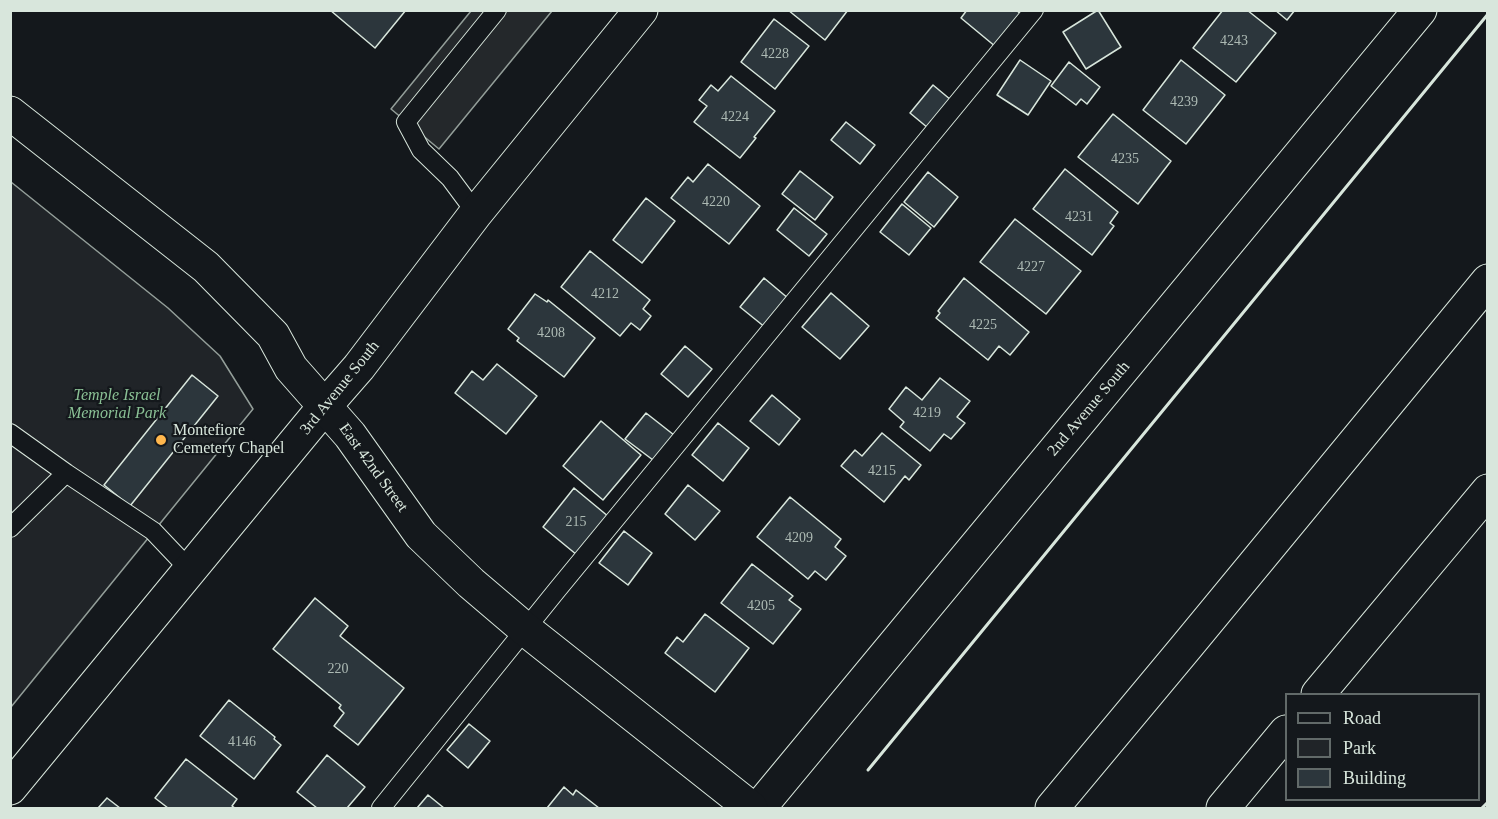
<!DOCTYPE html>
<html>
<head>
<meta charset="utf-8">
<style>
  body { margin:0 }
  #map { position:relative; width:1498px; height:819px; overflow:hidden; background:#14181c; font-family:Georgia,serif }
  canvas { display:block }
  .frame { position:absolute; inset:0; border:12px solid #d8e6dc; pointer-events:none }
  .legend { position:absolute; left:1285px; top:693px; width:195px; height:108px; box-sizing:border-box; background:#14181c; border:2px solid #626a69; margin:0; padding:8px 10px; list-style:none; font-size:18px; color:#d8e6dc }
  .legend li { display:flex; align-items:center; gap:12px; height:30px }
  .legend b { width:30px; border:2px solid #626a69 }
</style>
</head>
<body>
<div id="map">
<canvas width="1498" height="819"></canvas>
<div class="frame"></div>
<ul class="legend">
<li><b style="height:8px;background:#14181c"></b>Road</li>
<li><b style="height:16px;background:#202428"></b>Park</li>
<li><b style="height:16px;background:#2c363c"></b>Building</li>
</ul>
</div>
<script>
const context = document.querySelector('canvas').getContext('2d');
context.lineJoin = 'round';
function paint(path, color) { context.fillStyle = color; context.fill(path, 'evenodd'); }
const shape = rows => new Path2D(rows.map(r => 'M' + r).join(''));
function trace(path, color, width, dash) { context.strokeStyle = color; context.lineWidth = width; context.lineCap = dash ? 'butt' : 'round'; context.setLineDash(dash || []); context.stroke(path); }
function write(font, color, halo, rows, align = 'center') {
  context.font = font + ' Georgia,serif'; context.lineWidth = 4.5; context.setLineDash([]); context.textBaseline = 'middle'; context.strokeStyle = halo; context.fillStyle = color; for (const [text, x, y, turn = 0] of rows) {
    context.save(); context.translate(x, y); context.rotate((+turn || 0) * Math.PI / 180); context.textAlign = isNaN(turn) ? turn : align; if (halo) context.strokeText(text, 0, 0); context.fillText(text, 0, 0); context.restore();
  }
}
const green = shape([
  [11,182,168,308,220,356,253,409,11,707,11,182]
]);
const parking = shape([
  [471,11,552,11,439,149,391,109,471,11]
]);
const building = shape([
  [330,10,406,10,375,48,330,10],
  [788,10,848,10,825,40,788,10],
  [967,10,1016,10,1022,15,996,47,961,18,967,10],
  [1098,10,1121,47,1086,69,1063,32,1098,10],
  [1223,10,1247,10,1276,33,1236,82,1193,48,1223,10],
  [1275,10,1295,10,1287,20,1275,10],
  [774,19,809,46,775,89,741,62,774,19],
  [1020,60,1051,81,1028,115,997,95,1020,60],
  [1181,60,1225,95,1186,144,1143,110,1181,60],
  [1069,62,1100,87,1087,104,1081,99,1076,105,1051,86,1069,62],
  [731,76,775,111,754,137,756,138,740,158,694,122,707,106,699,100,711,85,718,91,731,76],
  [933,85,951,100,928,128,910,113,933,85],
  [1113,114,1171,161,1138,204,1078,157,1113,114],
  [846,122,875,145,860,164,831,140,846,122],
  [708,164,760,206,729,244,671,198,688,177,693,182,708,164],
  [1065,169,1118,212,1110,223,1114,226,1092,255,1033,209,1065,169],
  [800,171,833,197,815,220,782,194,800,171],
  [928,172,958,197,934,227,904,202,928,172],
  [646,198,675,221,642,263,613,240,646,198],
  [902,204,931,228,909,255,880,232,902,204],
  [794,208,827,234,809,256,777,230,794,208],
  [1015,219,1081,271,1046,314,980,262,1015,219],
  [590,251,650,300,643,309,651,316,640,330,631,323,620,336,561,287,590,251],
  [764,278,789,299,766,328,740,307,764,278],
  [964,278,1029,332,1010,355,999,346,988,360,936,318,940,313,938,311,964,278],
  [831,293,869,326,840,359,802,327,831,293],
  [535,294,547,302,548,300,595,338,564,377,517,341,519,338,508,329,535,294],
  [685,346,712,369,688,397,661,374,685,346],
  [497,364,537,396,506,434,455,393,472,371,483,380,497,364],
  [192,375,218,396,130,506,104,485,192,375],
  [940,378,970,401,957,417,965,423,951,439,944,434,930,451,900,427,904,422,889,409,906,387,922,400,940,378],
  [772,395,800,419,779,445,750,421,772,395],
  [646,413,674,435,653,460,625,439,646,413],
  [601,421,641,455,603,500,563,466,601,421],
  [718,423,749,448,723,481,692,455,718,423],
  [882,433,921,465,909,480,905,476,884,502,841,466,855,450,862,456,882,433],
  [688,485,720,511,695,540,665,514,688,485],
  [574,488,609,517,577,555,543,527,574,488],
  [790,497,841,539,835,547,846,556,826,580,815,571,808,579,757,537,790,497],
  [624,531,652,553,628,585,599,563,624,531],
  [752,564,793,596,789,600,801,609,773,644,721,603,752,564],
  [315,598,348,626,340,636,404,688,358,745,334,726,344,713,339,708,341,705,273,649,315,598],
  [705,614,749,648,715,692,665,653,677,637,683,642,705,614],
  [229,700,275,737,274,739,281,745,254,779,200,736,229,700],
  [469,724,490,741,468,768,447,750,469,724],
  [327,755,365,787,347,808,317,808,297,792,327,755],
  [186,759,237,799,232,806,235,808,168,808,155,798,186,759],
  [564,787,573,795,576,790,599,808,547,808,564,787],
  [428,795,444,808,417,808,428,795],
  [107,798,120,808,98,808,107,798]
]);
const service = shape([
  [476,213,450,178,421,150,406,122,497,10],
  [10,433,66,473,10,528],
  [66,473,153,531,190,570],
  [381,808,557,590,1034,10]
]);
const minor = shape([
  [10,788,325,406,359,367,476,213,641,10],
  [759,808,1420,10]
]);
const tertiary = shape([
  [10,113,206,267,273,335,291,368,350,435,421,535,471,583,525,629,751,808]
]);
const motorway = shape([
  [1318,694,1488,491],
  [1052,808,1187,646,1488,281],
  [1223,808,1286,732]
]);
const wall = shape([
  [868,770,1488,14],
  [1482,808,1488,802]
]);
const markers = [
  [161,440,6,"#ffb74d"]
];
const numberNames = [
  ["4243",1234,41],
  ["4228",775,54],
  ["4239",1184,102],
  ["4224",735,117],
  ["4235",1125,159],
  ["4220",716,202],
  ["4231",1079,217],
  ["4227",1031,267],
  ["4212",605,294],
  ["4225",983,325],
  ["4208",551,333],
  ["4219",927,413],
  ["4215",882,471],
  ["215",576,522],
  ["4209",799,538],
  ["4205",761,606],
  ["220",338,669],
  ["4146",242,742]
];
const streetNames = [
  ["3rd Avenue South",340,388,-51],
  ["2nd Avenue South",1089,409,-50],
  ["East 42nd Street",373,468,54]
];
const parkNames = [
  ["Temple Israel",117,396],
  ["Memorial Park",117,414]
];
const poiNames = [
  ["Montefiore",173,431],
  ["Cemetery Chapel",173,449]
];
paint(green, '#202428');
trace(green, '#939e99', 1.5);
paint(parking, '#24282b');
trace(parking, '#939e99', 1.5);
paint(building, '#2c363c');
trace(building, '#d8e6dc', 1.5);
trace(service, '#d8e6dc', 20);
trace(minor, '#d8e6dc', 35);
trace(tertiary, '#d8e6dc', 35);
trace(motorway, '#d8e6dc', 35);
trace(service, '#14181c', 18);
trace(minor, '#14181c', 33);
trace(tertiary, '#14181c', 33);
trace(motorway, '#14181c', 33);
trace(wall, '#d8e6dc', 3);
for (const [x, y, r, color] of markers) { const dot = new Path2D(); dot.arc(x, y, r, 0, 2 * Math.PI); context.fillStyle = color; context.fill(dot); trace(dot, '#14181c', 2); }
write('14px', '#adbab4', null, numberNames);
write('16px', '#d8e6dc', '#14181c', streetNames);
write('italic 16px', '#8ac095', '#14181c', parkNames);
write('16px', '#d8e6dc', '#14181c', poiNames, 'left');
</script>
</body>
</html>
